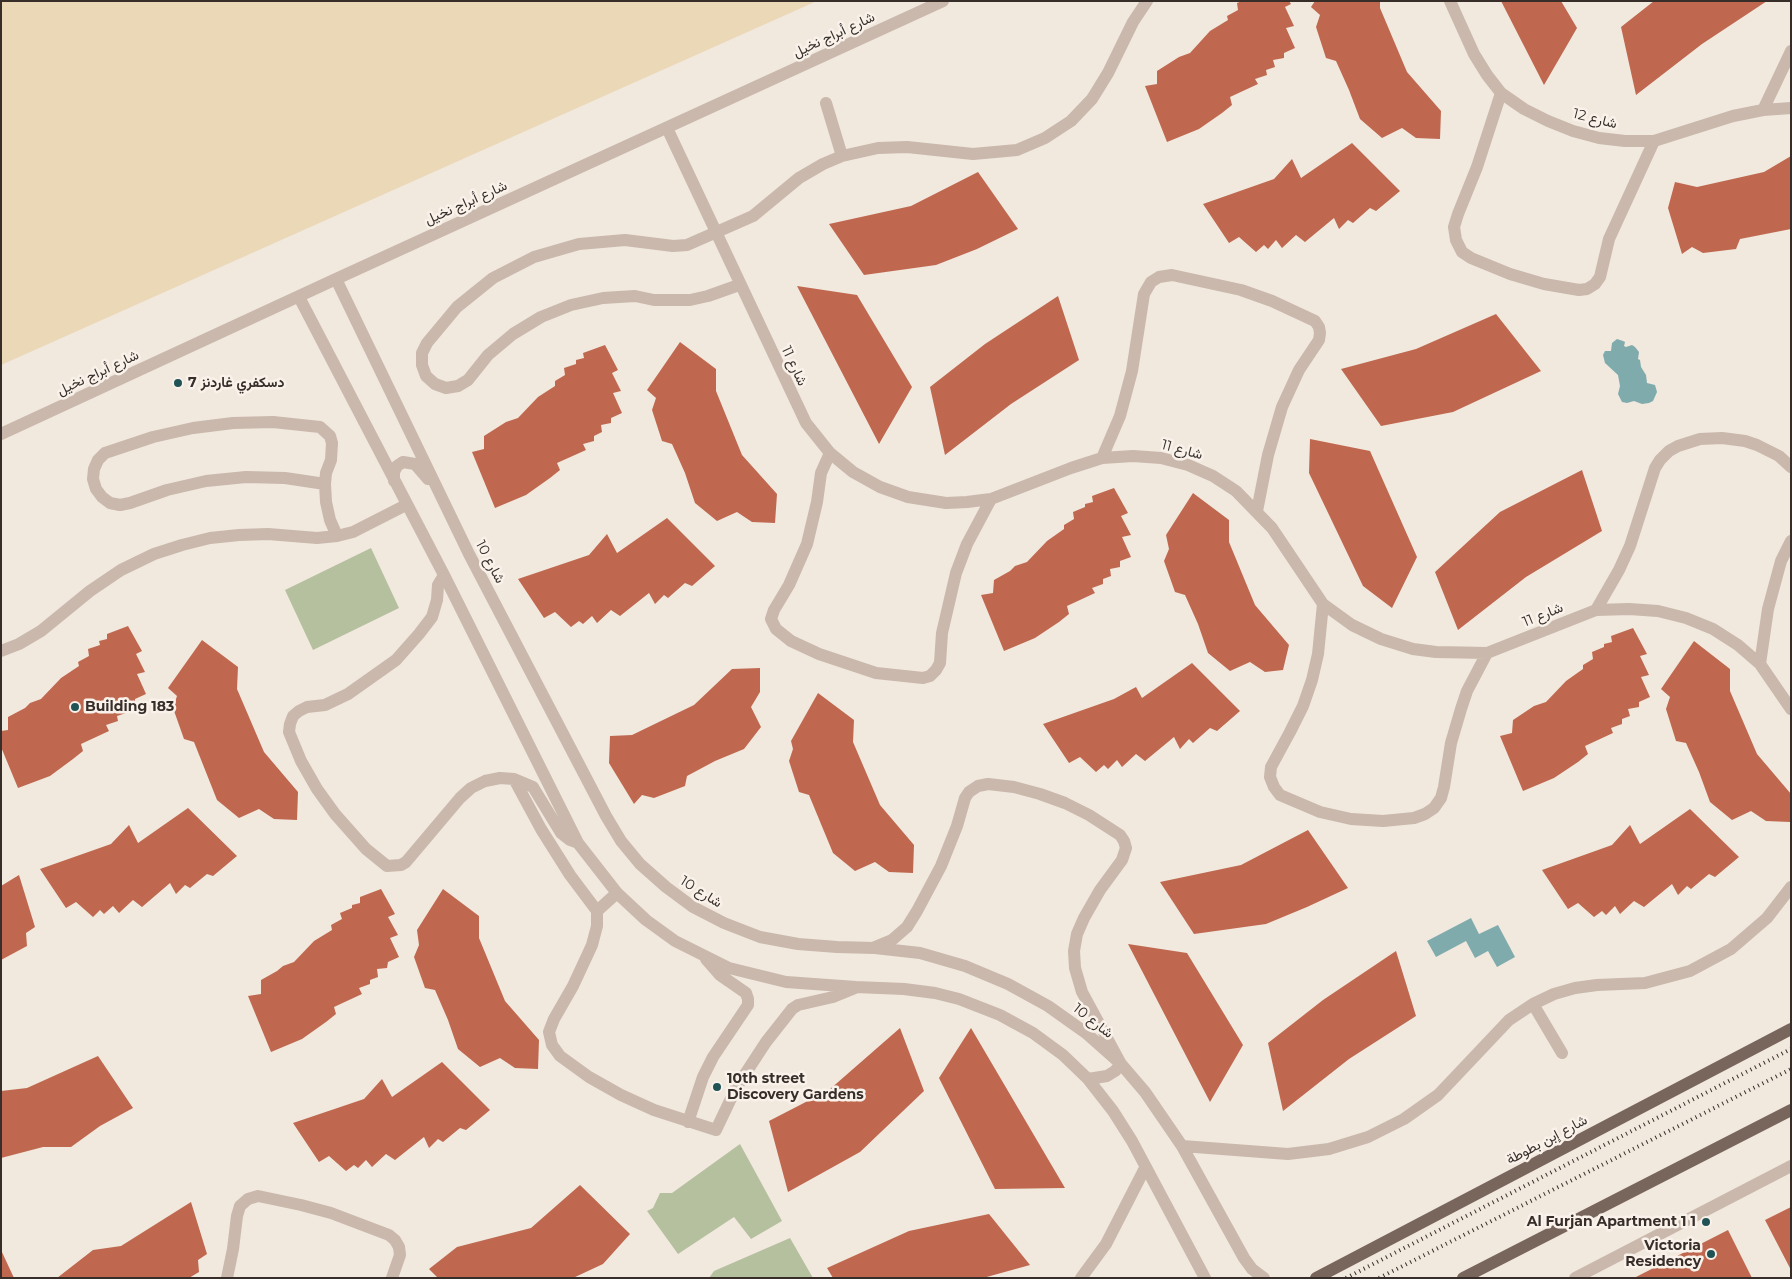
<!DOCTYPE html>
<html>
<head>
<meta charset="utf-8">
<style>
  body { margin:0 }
  #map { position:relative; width:1792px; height:1279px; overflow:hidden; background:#f1e8de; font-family:Montserrat,sans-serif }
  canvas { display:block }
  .frame { position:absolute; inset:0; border:2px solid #372e2a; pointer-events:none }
</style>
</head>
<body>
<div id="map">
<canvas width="1792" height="1279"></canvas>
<div class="frame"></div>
</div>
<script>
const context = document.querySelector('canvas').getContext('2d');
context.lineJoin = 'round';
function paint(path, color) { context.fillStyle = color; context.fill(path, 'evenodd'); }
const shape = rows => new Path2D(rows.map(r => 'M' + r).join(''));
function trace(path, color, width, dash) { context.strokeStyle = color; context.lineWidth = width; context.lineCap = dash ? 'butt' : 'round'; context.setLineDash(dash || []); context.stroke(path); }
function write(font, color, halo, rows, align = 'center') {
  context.font = font + ' Montserrat,Vazirmatn,sans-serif'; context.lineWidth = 5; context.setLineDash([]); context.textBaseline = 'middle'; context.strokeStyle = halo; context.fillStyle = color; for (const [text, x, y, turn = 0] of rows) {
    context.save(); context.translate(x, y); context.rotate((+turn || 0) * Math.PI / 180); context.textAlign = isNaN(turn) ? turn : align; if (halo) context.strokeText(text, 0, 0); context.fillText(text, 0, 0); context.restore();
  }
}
const green = shape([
  [371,548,399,608,313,650,285,590],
  [740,1144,782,1221,751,1239,734,1217,678,1254,647,1211,653,1208,660,1193,672,1193],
  [790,1238,813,1278,709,1278,714,1271]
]);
const sand = shape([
  [1,1,817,1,1,365]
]);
const water = shape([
  [1617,339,1623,341,1625,342,1624,346,1626,347,1632,345,1635,347,1639,352,1638,359,1640,360,1641,367,1646,375,1647,383,1655,385,1657,392,1653,401,1649,403,1642,404,1634,401,1627,403,1622,402,1618,394,1620,386,1618,375,1605,363,1603,355,1605,351,1611,351,1612,343],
  [1471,918,1479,934,1498,925,1515,957,1497,967,1488,951,1475,958,1466,941,1436,957,1427,941]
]);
const building = shape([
  [1242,1,1289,1,1291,4,1285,7,1294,26,1286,28,1295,48,1284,53,1284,58,1273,60,1275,67,1266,70,1267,75,1255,79,1258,84,1230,97,1232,105,1222,113,1199,129,1167,142,1145,86,1157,84,1157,71,1179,57,1190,53,1210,31,1228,20,1227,16,1238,10,1237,3],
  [1315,1,1380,1,1380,8,1407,72,1441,111,1440,139,1416,138,1402,128,1382,138,1360,119,1349,90,1336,61,1326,58,1316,27,1320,15,1311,7],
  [1501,1,1561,1,1577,28,1544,85],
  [1654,1,1767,1,1702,44,1636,95,1621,27],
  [1352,143,1400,191,1376,211,1370,208,1353,223,1348,220,1339,229,1334,218,1305,242,1296,235,1282,248,1276,240,1268,249,1264,245,1256,252,1239,237,1229,243,1203,204,1274,179,1292,159,1301,178],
  [1791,156,1791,229,1740,239,1736,249,1703,253,1692,247,1682,254,1668,208,1675,182,1697,187,1764,172],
  [978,172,1018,229,977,249,936,265,864,275,829,224,911,206],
  [797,286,857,295,912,387,879,444],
  [1058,296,1079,360,1011,404,945,455,930,387,985,344],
  [1496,314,1541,371,1453,412,1381,426,1341,369,1416,349],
  [680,342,716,369,716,391,742,455,777,494,775,523,752,522,737,512,717,521,695,503,685,473,672,444,662,441,652,410,656,398,647,390],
  [605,345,618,370,612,373,621,391,613,393,622,413,611,418,611,423,601,425,602,432,594,436,594,441,583,444,586,450,557,463,560,470,550,478,526,495,495,508,472,452,484,449,484,436,506,422,518,418,538,397,555,386,555,381,565,375,564,368,576,364,576,360,584,358,583,353],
  [1310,439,1370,451,1417,557,1392,608,1363,586,1309,473],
  [1582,470,1602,531,1526,577,1458,630,1435,572,1500,512],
  [1114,488,1128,513,1121,516,1131,535,1122,537,1131,557,1120,561,1120,567,1110,569,1111,576,1103,579,1103,584,1092,588,1095,593,1067,606,1069,614,1059,622,1035,638,1004,651,981,595,993,593,994,580,1010,571,1015,566,1027,562,1047,541,1064,529,1064,525,1074,519,1073,512,1085,507,1085,504,1093,502,1092,496],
  [1193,493,1229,520,1229,542,1255,605,1289,645,1283,670,1265,672,1250,662,1230,671,1208,653,1198,624,1185,595,1175,592,1164,561,1169,549,1166,535],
  [667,518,715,566,692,586,685,583,668,598,664,595,655,604,649,593,620,616,611,610,597,623,592,616,583,624,579,621,571,627,555,612,544,618,518,579,589,555,607,534,617,553],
  [128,626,142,651,136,654,145,672,137,674,146,694,135,699,135,704,124,706,126,713,117,716,118,721,106,725,109,731,81,744,83,751,73,759,50,776,18,788,1,747,1,731,8,730,8,717,25,708,30,703,41,699,61,678,79,666,78,662,89,656,88,649,100,645,99,641,107,639,107,634],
  [1633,628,1647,654,1640,656,1649,675,1641,677,1650,697,1639,702,1639,707,1628,709,1630,716,1622,719,1622,724,1611,728,1613,733,1585,746,1588,754,1578,762,1554,778,1523,791,1500,736,1512,733,1513,720,1534,706,1546,702,1566,681,1583,669,1583,665,1593,659,1592,652,1604,647,1604,644,1612,642,1611,636],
  [202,640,238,667,237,689,264,752,298,792,297,820,274,819,259,809,239,818,217,800,194,742,184,739,173,708,177,696,168,688],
  [1694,641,1730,669,1730,691,1757,754,1791,794,1790,822,1766,821,1751,811,1732,820,1710,802,1699,772,1686,743,1676,741,1666,709,1670,697,1661,689],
  [1192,663,1240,711,1217,731,1210,728,1193,743,1189,739,1180,749,1174,737,1145,761,1136,754,1122,767,1117,760,1108,769,1104,765,1096,772,1080,757,1069,763,1043,724,1114,699,1136,687,1142,698],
  [760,668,760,692,751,707,761,727,744,749,715,761,687,776,685,786,654,798,642,795,634,804,609,763,610,736,632,735,694,705,732,669],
  [818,693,854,720,853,742,880,805,914,845,913,873,889,872,875,862,855,871,833,853,809,795,799,792,789,761,793,749,791,741],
  [188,808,237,856,213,876,207,874,190,888,185,885,176,894,170,883,142,907,133,900,119,913,113,906,104,914,100,910,93,917,76,902,66,908,40,869,111,844,129,825,138,843],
  [1690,809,1739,857,1715,877,1709,874,1691,889,1687,886,1678,895,1672,884,1644,907,1634,901,1620,914,1615,906,1606,915,1602,911,1594,917,1578,903,1568,909,1542,870,1612,845,1630,825,1640,844],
  [1308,830,1348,888,1307,907,1266,924,1194,934,1160,882,1241,865],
  [19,875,35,927,26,933,27,946,1,960,1,886],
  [381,889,395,914,388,917,398,935,390,938,399,957,388,962,387,968,377,969,378,977,370,980,370,984,359,988,362,994,334,1007,336,1014,326,1022,302,1039,271,1052,248,996,261,994,261,980,277,971,283,966,294,962,314,941,332,930,331,925,342,919,340,913,352,908,352,905,360,903,360,897],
  [443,889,479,916,479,938,505,1001,539,1040,538,1069,515,1068,500,1058,480,1067,458,1049,448,1020,435,990,425,988,414,957,419,945,417,930],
  [1128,944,1187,953,1243,1045,1210,1102],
  [1396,951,1416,1016,1349,1059,1283,1111,1268,1043,1323,1000],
  [900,1028,924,1091,860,1152,788,1192,769,1121,829,1090],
  [971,1028,1065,1188,995,1189,939,1078],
  [98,1056,133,1108,100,1126,71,1147,43,1147,1,1158,1,1091,27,1088],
  [442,1062,490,1110,466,1130,460,1128,443,1142,438,1139,429,1148,424,1137,395,1160,386,1154,372,1167,366,1160,358,1168,354,1165,346,1171,329,1156,319,1162,293,1123,364,1099,382,1079,392,1097],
  [580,1185,630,1234,603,1264,573,1278,438,1278,429,1269,457,1247,531,1228],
  [191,1202,207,1254,198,1260,199,1272,189,1278,57,1278,93,1250,121,1246],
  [1791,1207,1791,1270,1765,1220],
  [989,1214,1030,1265,983,1278,833,1278,827,1268,909,1231],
  [1728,1230,1752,1278,1634,1278],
  [1,1250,14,1278,1,1278]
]);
const minor = shape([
  [1450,1,1474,54,1487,75,1501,93,1524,109,1548,121,1573,131,1599,138,1625,141,1654,141,1733,116,1763,110,1791,108],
  [1501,93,1477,167,1458,214,1454,227,1456,240,1462,252,1471,258,1510,274,1544,284,1579,290,1587,289,1595,284,1600,277,1609,239,1654,141],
  [826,103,842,156],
  [1763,110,1791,51],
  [667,128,806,423,830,453,853,472,880,487,908,497,946,503,967,502,991,499,1071,468,1102,458,1133,456,1161,458,1188,465,1213,476,1236,491,1272,528,1323,604,1352,625,1381,639,1413,649,1436,652,1487,653,1596,610,1629,609,1658,611,1686,618,1713,629,1738,645,1760,664,1791,709],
  [336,279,469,554,606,816,621,841,640,864,666,887,693,907,724,923,760,937,798,944,837,947,875,948,920,953,965,966,1008,984,1048,1006,1086,1033,1121,1064,1145,1092,1182,1146,1244,1258,1252,1269,1264,1278],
  [739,285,708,296,690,300,654,300,635,296,603,298,571,305,541,317,513,334,488,355,468,380,458,386,446,388,435,384,426,376,422,365,422,353,427,343,457,307,493,278,534,257,579,244,625,240,673,246,687,245,753,216,799,178,823,164,842,156,878,148,907,147,973,154,1017,150,1045,138,1071,121,1092,99,1108,73,1133,22,1147,1],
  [299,297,444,575,578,843,617,893,646,920,675,941,729,968,786,982,856,987,904,989,935,993,959,999,1000,1015,1033,1033,1063,1055,1088,1079,1113,1111,1132,1141,1205,1278],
  [1,434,336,279,943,1],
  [830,453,821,473,817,502,807,544,789,585,774,610,771,619,776,629,791,641,819,654,876,673,923,678,930,676,936,670,940,663,942,633,956,573,967,544,991,499],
  [1102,458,1120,416,1132,371,1144,294,1151,282,1159,277,1172,275,1241,290,1272,301,1315,321,1319,327,1320,333,1319,340,1299,370,1282,407,1268,455,1257,511],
  [394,481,394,472,397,466,403,462,415,464,428,479],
  [325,484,285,478,246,477,206,481,167,490,130,503,120,505,110,503,102,497,96,489,93,479,94,469,98,460,105,453,153,437,193,428,233,423,273,422,320,427,330,436,332,443,331,460,326,473,325,484,326,502,330,520,337,536],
  [444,575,438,585,437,600,432,617,419,634,396,660,348,694,325,705,307,707,299,711,293,716,290,724,289,732,301,761,317,789,335,814,366,849,387,866,401,865,406,862,460,798,471,788,485,781,500,778,514,779,533,787,561,833,570,840,578,843],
  [1323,604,1318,654,1312,680,1303,706,1290,732,1271,767,1270,777,1274,787,1280,795,1320,812,1351,819,1383,821,1414,818,1425,814,1434,808,1441,798,1444,787,1451,743,1461,709,1467,691,1487,653],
  [1596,610,1619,570,1630,546,1655,468,1660,460,1669,451,1678,446,1700,439,1722,438,1745,441,1757,445,1779,456,1791,467],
  [1,651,19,644,41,631,90,591,121,570,154,554,182,545,210,538,239,535,268,534,317,538,337,536,353,532,406,505],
  [1760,664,1768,609,1781,561,1791,541],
  [514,779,541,829,570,875,597,911],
  [617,893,597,911,597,926,592,945,573,986,554,1019,549,1032,552,1045,560,1056,589,1077,621,1095,654,1110,716,1130,736,1088,766,1042,792,1009,798,1005,833,997,855,988],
  [875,947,892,940,907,927,917,911,941,866,957,826,965,798,969,792,978,786,988,784,1014,787,1040,794,1065,803,1089,815,1120,835,1124,841,1126,848,1122,860,1100,890,1084,918,1077,934,1074,951,1075,968,1082,992,1121,1064,1115,1071,1107,1076,1088,1079],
  [1533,1004,1562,1053],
  [688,1122,703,1077,713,1057,748,1005,748,999,746,993,720,975,706,959],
  [1182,1146,1288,1154,1329,1149,1368,1137,1404,1119,1438,1095,1509,1020,1533,1004,1554,994,1575,988,1597,985,1645,983,1690,971,1731,949,1767,918,1791,887],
  [227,1278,233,1249,237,1216,240,1206,248,1199,258,1196,301,1205,331,1213,389,1235,395,1240,399,1247,400,1255,392,1278],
  [1081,1278,1106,1244,1145,1168],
  [1575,1278,1791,1166]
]);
const major = shape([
  [1316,1278,1791,1029],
  [1463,1278,1791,1110]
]);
const rail = shape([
  [1346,1278,1791,1049],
  [1379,1278,1791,1069]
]);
const markers = [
  [178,383,5,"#215356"],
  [75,707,5,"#215356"],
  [717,1087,5,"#215356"],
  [1706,1222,5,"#215356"],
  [1711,1254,5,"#215356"]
];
const streetNames = [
  ["شارع أبراج نخيل",834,35,-25],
  ["شارع 12",1595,119,14],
  ["شارع أبراج نخيل",466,203,-24],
  ["شارع 11",794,366,65],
  ["شارع أبراج نخيل",98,373,-25],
  ["شارع 11",1182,450,15],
  ["شارع 10",490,562,62],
  ["شارع 11",1543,615,-22],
  ["شارع 10",701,892,32],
  ["شارع 10",1093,1021,38],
  ["شارع إبن بطوطة",1547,1140,-28]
];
const poiNames = [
  ["دسكفري غاردنز 7",188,383],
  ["Building 183",85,707],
  ["10th street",727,1079],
  ["Discovery Gardens",727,1095],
  ["Al Furjan Apartment 1 1",1696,1222,"right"],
  ["Victoria",1701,1246,"right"],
  ["Residency",1701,1262,"right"]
];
paint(green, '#b5c09f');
paint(sand, '#ead8b7');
paint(water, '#7fabad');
paint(building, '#bf684f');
trace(minor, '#c9b8ab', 12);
trace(major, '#78655c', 12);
trace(rail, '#372e2a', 4, [1, 4]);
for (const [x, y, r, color] of markers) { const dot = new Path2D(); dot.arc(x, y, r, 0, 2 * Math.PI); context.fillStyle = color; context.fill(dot); trace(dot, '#f9f2ea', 2); }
write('14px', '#372e2a', '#f9f2ea', streetNames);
write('bold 14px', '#372e2a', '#f9f2ea', poiNames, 'left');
</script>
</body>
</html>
